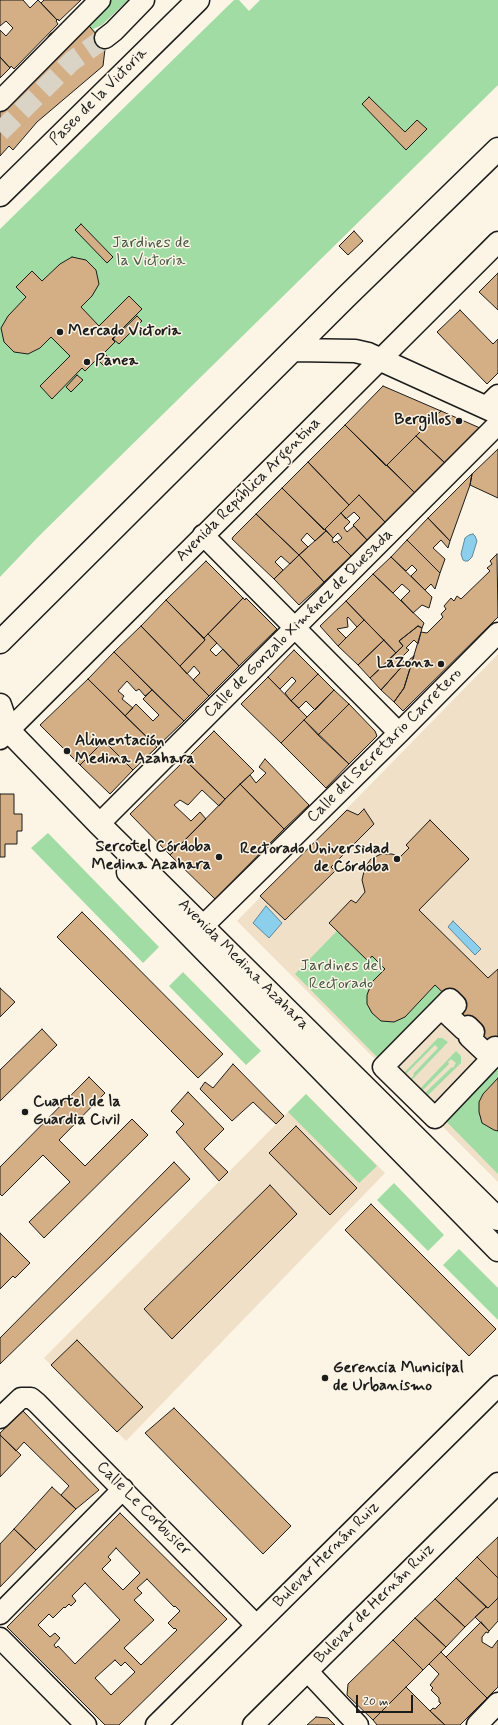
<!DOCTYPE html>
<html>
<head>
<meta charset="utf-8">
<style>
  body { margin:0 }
  #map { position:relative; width:498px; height:1725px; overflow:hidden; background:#fcf5e5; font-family:Mynerve,sans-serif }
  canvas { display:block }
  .scale { position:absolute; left:356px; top:1695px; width:57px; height:18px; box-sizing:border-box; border:2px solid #1c1c1c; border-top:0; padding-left:5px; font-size:12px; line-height:14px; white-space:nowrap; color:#1c1c1c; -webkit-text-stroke:3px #fcf5e5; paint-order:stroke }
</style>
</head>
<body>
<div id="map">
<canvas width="498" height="1725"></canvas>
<div class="scale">20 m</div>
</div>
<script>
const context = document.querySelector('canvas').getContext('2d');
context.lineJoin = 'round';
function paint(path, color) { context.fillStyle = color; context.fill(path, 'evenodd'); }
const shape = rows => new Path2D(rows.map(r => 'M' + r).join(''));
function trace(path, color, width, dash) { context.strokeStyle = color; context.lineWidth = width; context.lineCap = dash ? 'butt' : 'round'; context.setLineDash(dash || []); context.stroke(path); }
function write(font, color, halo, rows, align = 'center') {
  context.font = font + ' Mynerve,sans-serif'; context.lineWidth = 3; context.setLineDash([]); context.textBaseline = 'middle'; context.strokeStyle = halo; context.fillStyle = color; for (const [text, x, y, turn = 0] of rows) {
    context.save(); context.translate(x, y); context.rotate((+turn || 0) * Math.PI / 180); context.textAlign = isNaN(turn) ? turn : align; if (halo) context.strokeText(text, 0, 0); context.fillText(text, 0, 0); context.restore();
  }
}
const built = shape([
  [498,654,498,1182,237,921],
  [306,1094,385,1173,126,1441,44,1358]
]);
const green = shape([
  [108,0,128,0,102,25,93,29,110,47,75,72,70,41],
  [234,0,239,0,249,11,260,0,498,0,498,85,38,537,0,577,0,229],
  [48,833,159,947,143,963,31,848],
  [337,931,368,961,372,956,385,969,367,1004,372,1013,381,1021,435,985,450,999,385,1065,295,974],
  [183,972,261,1051,246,1065,169,986],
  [438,1038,442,1038,448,1042,408,1084,401,1076],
  [435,1045,438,1048,413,1074,414,1075,410,1080,405,1075],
  [456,1051,461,1056,461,1063,424,1099,417,1092],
  [451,1059,456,1063,453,1068,452,1067,425,1093,423,1090,449,1064,448,1062],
  [498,1052,498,1078,483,1094,479,1102,479,1112,482,1123,494,1130,498,1131,498,1174,439,1114],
  [306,1094,377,1166,359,1183,288,1112],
  [394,1183,444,1235,428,1251,377,1200],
  [459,1249,498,1288,498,1320,443,1265]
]);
const water = shape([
  [473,534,475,536,477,541,472,557,468,561,465,561,463,560,461,554,465,538,469,535,473,534],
  [266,906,282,923,269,938,253,923,266,906],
  [453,921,481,949,475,955,448,927,453,921]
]);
const building = shape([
  [0,0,23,0,30,8,38,0,57,20,56,21,58,24,14,69,11,66,10,68,0,57,0,30,6,36,13,28,6,21,0,26,0,0],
  [44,0,81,0,59,21,58,19,57,20,41,3,44,0],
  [80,15,101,40,110,44,105,49,103,66,37,122,13,150,9,146,0,156,0,88,33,60,30,55,43,44,50,34,80,15],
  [0,57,10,68,0,78,0,57],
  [369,97,405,132,417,120,427,129,406,150,362,104,369,97],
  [81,224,113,257,107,263,75,230,81,224],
  [354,231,363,241,348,255,339,246,354,231],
  [72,257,86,260,96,270,99,284,92,296,81,307,99,326,129,296,142,309,112,339,115,342,104,353,111,360,104,366,97,359,85,371,82,368,52,399,40,386,70,356,51,337,40,348,28,354,14,352,4,342,1,328,8,316,26,297,16,287,32,271,42,281,60,264,72,257],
  [498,273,498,310,479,292,498,273],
  [460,310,493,344,498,339,498,373,487,384,437,332,460,310],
  [137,316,142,321,119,344,113,339,137,316],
  [77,375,83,380,71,392,66,387,77,375],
  [383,386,441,411,386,466,345,425,383,386],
  [441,411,480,428,445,463,416,436,441,411],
  [345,425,415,493,385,522,359,495,349,505,308,462,345,425],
  [416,436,445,463,415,493,387,465,416,436],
  [498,449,498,498,470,485,472,474,498,449],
  [308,462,349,505,324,530,282,488,308,462],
  [472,474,470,485,450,541,428,518,472,474],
  [282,488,326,531,315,541,307,533,301,540,308,547,299,555,256,514,282,488],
  [359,495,385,522,367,540,353,525,360,518,354,512,346,519,341,513,359,495],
  [341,513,350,522,344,528,347,532,354,526,367,540,351,556,337,542,342,538,338,533,333,538,325,529,341,513],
  [256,514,299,555,290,564,281,556,275,562,283,570,274,579,232,539,233,537,256,514],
  [428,518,450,541,448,548,441,540,433,548,445,559,440,573,407,540,428,518],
  [326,531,333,538,332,540,334,543,336,541,351,556,324,582,299,555,326,531],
  [407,540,440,573,435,589,431,584,425,590,411,576,417,570,412,565,406,571,391,557,407,540],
  [497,554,498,617,403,711,394,702,404,688,421,632,427,633,443,617,441,614,446,609,444,606,451,598,454,601,457,596,461,599,490,571,487,568,492,564,490,561,497,554],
  [299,555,324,582,299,605,274,579,299,555],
  [391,557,432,597,429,608,422,605,413,613,401,600,410,591,402,584,393,593,373,574,391,557],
  [206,561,243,598,204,638,166,600,206,561],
  [373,574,424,623,422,628,418,626,399,641,403,646,396,653,346,601,373,574],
  [243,598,245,600,246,598,277,629,239,666,208,634,243,598],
  [166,600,205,640,180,666,141,626,166,600],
  [346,601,364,620,357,627,348,617,347,618,348,627,337,629,346,638,338,646,320,626,346,601],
  [364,620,384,640,358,665,338,646,364,620],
  [141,626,209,696,184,721,114,652,141,626],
  [418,626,422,628,418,644,414,640,406,648,409,650,401,658,405,663,381,690,370,678,384,665,388,668,391,665,387,661,403,646,399,641,418,626],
  [208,634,217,643,210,650,216,656,223,649,239,666,209,696,193,680,200,673,194,666,187,674,180,666,205,640,204,638,208,634],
  [384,640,396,653,370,678,358,665,384,640],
  [294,650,318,674,291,701,285,693,296,681,292,677,280,689,268,677,294,650],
  [114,652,152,690,145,696,139,689,136,691,127,681,118,691,124,696,122,699,133,708,125,716,88,679,114,652],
  [414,656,404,688,394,702,381,690,405,663,414,656],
  [318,674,334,690,315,710,306,701,299,708,291,701,318,674],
  [268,677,307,717,281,743,241,704,268,677],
  [88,679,157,747,133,770,104,741,80,765,40,725,88,679],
  [152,690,184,721,157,747,125,716,136,704,153,721,159,715,143,699,152,690],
  [334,690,349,704,318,735,304,720,334,690],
  [349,704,375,731,377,736,349,764,318,735,349,704],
  [304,720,349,764,326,788,281,743,304,720],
  [214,731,254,771,225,799,185,760,214,731],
  [104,741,133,770,110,794,80,765,104,741],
  [265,759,309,805,284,829,240,784,250,775,256,783,266,773,259,767,265,759],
  [185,760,225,799,219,806,202,790,188,805,180,800,174,805,191,821,200,812,206,819,170,855,130,814,185,760],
  [240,784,284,829,215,899,170,855,240,784],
  [0,794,14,794,14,814,22,814,22,831,17,831,17,844,5,844,5,857,0,857,0,794],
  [364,809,374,824,331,867,335,871,285,920,260,896,347,810,358,815,364,809],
  [430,820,469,859,419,910,488,978,498,969,498,1051,468,1026,456,1005,435,985,405,1017,394,1022,381,1021,372,1013,367,1004,367,995,372,982,385,969,372,956,368,961,329,923,351,900,356,903,365,892,362,880,365,867,371,859,381,854,392,854,400,857,409,848,406,845,430,820],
  [82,912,223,1054,198,1078,57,937,82,912],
  [0,988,15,1002,0,1017,0,988],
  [42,1029,57,1045,0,1101,0,1070,42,1029],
  [233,1064,284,1116,276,1124,253,1102,232,1121,200,1089,205,1082,213,1088,233,1064],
  [89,1077,105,1093,59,1140,85,1166,132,1119,148,1135,44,1238,29,1222,70,1182,43,1155,2,1196,0,1194,0,1167,89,1077],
  [498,1078,498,1131,494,1130,482,1123,479,1112,479,1102,483,1094,498,1078],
  [188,1092,224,1129,204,1149,228,1172,219,1181,176,1132,184,1124,171,1111,188,1092],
  [296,1126,357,1188,330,1215,269,1153,296,1126],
  [174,1162,190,1179,0,1364,0,1338,174,1162],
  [270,1185,297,1214,172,1339,144,1309,270,1185],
  [371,1204,496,1329,469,1356,345,1230,371,1204],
  [0,1233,30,1263,15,1278,13,1276,0,1289,0,1233],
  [77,1340,143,1407,117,1432,51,1365,77,1340],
  [174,1408,291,1526,263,1554,145,1433,174,1408],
  [23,1411,99,1490,76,1509,61,1495,69,1486,24,1442,16,1451,0,1435,0,1433,23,1411],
  [0,1435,21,1455,0,1477,0,1435],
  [52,1487,76,1509,36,1550,14,1529,52,1487],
  [120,1513,227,1619,119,1725,105,1725,7,1627,120,1513],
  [116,1548,140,1573,123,1590,102,1569,111,1560,108,1557,116,1548],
  [147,1579,174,1607,175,1606,180,1611,168,1623,174,1629,175,1628,177,1630,141,1665,124,1648,154,1620,134,1600,142,1593,137,1588,147,1579],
  [85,1583,120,1620,75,1664,58,1646,56,1648,54,1645,60,1638,55,1633,50,1637,38,1625,49,1614,53,1618,64,1607,65,1608,69,1604,71,1606,76,1601,72,1596,85,1583],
  [115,1660,121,1666,125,1662,135,1672,111,1695,95,1678,115,1660],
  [14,1529,36,1550,0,1587,0,1544,14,1529],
  [498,1537,498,1578,477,1557,498,1537],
  [477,1557,498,1578,498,1598,488,1608,456,1578,477,1557],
  [456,1578,486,1607,465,1627,435,1599,456,1578],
  [498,1598,498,1621,489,1631,475,1617,486,1607,488,1608,498,1598],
  [435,1599,465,1627,446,1647,415,1618,435,1599],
  [415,1618,446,1647,423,1670,393,1640,415,1618],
  [481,1622,489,1631,488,1633,486,1632,482,1637,482,1642,492,1648,498,1640,498,1687,487,1698,446,1657,481,1622],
  [393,1640,423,1670,373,1720,347,1695,348,1684,393,1640],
  [441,1652,487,1698,460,1725,445,1725,430,1711,433,1708,435,1709,441,1703,439,1702,439,1698,431,1690,433,1688,430,1685,439,1674,429,1664,441,1652],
  [406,1687,430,1711,445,1725,377,1725,373,1720,406,1687],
  [316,1717,328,1718,335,1725,307,1725,316,1717]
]);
const minorTunnel = shape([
  [0,132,72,61,105,38]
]);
const minor = shape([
  [105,38,114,31,144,0],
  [0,101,100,0],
  [486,407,498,395],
  [203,535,399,733],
  [0,739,498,242],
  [99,824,498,424],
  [204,925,399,733,498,633],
  [498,1051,495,1047,487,1054,469,1037,474,1032,468,1026,464,1030,447,1014,456,1005,450,999,383,1067,435,1118,498,1052],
  [0,1418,21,1398,31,1398,37,1403,256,1625],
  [0,1614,123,1489],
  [0,1638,86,1725],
  [312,1676,358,1725],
  [156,1725,498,1386],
  [253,1725,498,1483],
  [477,1725,498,1703]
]);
const major = shape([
  [0,195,198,0],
  [294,350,355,351,368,354,498,413],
  [0,642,345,298,498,149],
  [0,705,9,731,99,824,498,1219],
  [128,872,498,1250]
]);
const markers = [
  [60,332,4,"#1c1c1c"],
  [87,362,4,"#1c1c1c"],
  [459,421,4,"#1c1c1c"],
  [441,664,4,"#1c1c1c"],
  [67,751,4,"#1c1c1c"],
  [219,857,4,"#1c1c1c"],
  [397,859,4,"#1c1c1c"],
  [25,1112,4,"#1c1c1c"],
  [325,1378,4,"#1c1c1c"]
];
const streetNames = [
  ["Paseo de la Victoria",99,97,-45],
  ["Avenida República Argentina",249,490,-45],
  ["Calle de Gonzalo Ximénez de Quesada",299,624,-45],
  ["Calle del Secretario Carretero",385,746,-45],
  ["Avenida Medina Azahara",243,965,45],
  ["Calle Le Corbusier",143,1509,45],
  ["Bulevar Hernán Ruiz",327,1555,-45],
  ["Bulevar de Hernán Ruiz",375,1604,-45]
];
const parkNames = [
  ["Jardines de",151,244],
  ["la Victoria",151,262],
  ["Jardines del",341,967],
  ["Rectorado",341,985]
];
const poiNames = [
  ["Mercado Victoria",68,332],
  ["Panea",95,362],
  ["Bergillos",451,421,"right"],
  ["LaZona",433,664,"right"],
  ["Alimentación",75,742],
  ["Medina Azahara",75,760],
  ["Sercotel Córdoba",211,848,"right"],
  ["Medina Azahara",211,866,"right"],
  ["Rectorado Universidad",389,850,"right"],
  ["de Córdoba",389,868,"right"],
  ["Cuartel de la",33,1103],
  ["Guardia Civil",33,1121],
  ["Gerencia Municipal",333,1369],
  ["de Urbanismo",333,1387]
];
paint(built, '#f0e0c8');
paint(green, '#a0dca3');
paint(water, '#8bcfed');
trace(water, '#5f8799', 1);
paint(building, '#d4af86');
trace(building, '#1c1c1c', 1);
trace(minorTunnel, '#dad4c7', 20, [20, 10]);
trace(minor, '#1c1c1c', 23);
trace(major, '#1c1c1c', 25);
trace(minor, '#fcf5e5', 20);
trace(major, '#fcf5e5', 22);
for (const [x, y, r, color] of markers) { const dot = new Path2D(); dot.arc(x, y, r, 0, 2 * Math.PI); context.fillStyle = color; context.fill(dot); trace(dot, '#fcf5e5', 1.5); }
write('16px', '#1c1c1c', '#fcf5e5', streetNames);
write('16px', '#445644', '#fcf5e5', parkNames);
write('bold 16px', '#1c1c1c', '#fcf5e5', poiNames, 'left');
</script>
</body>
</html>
